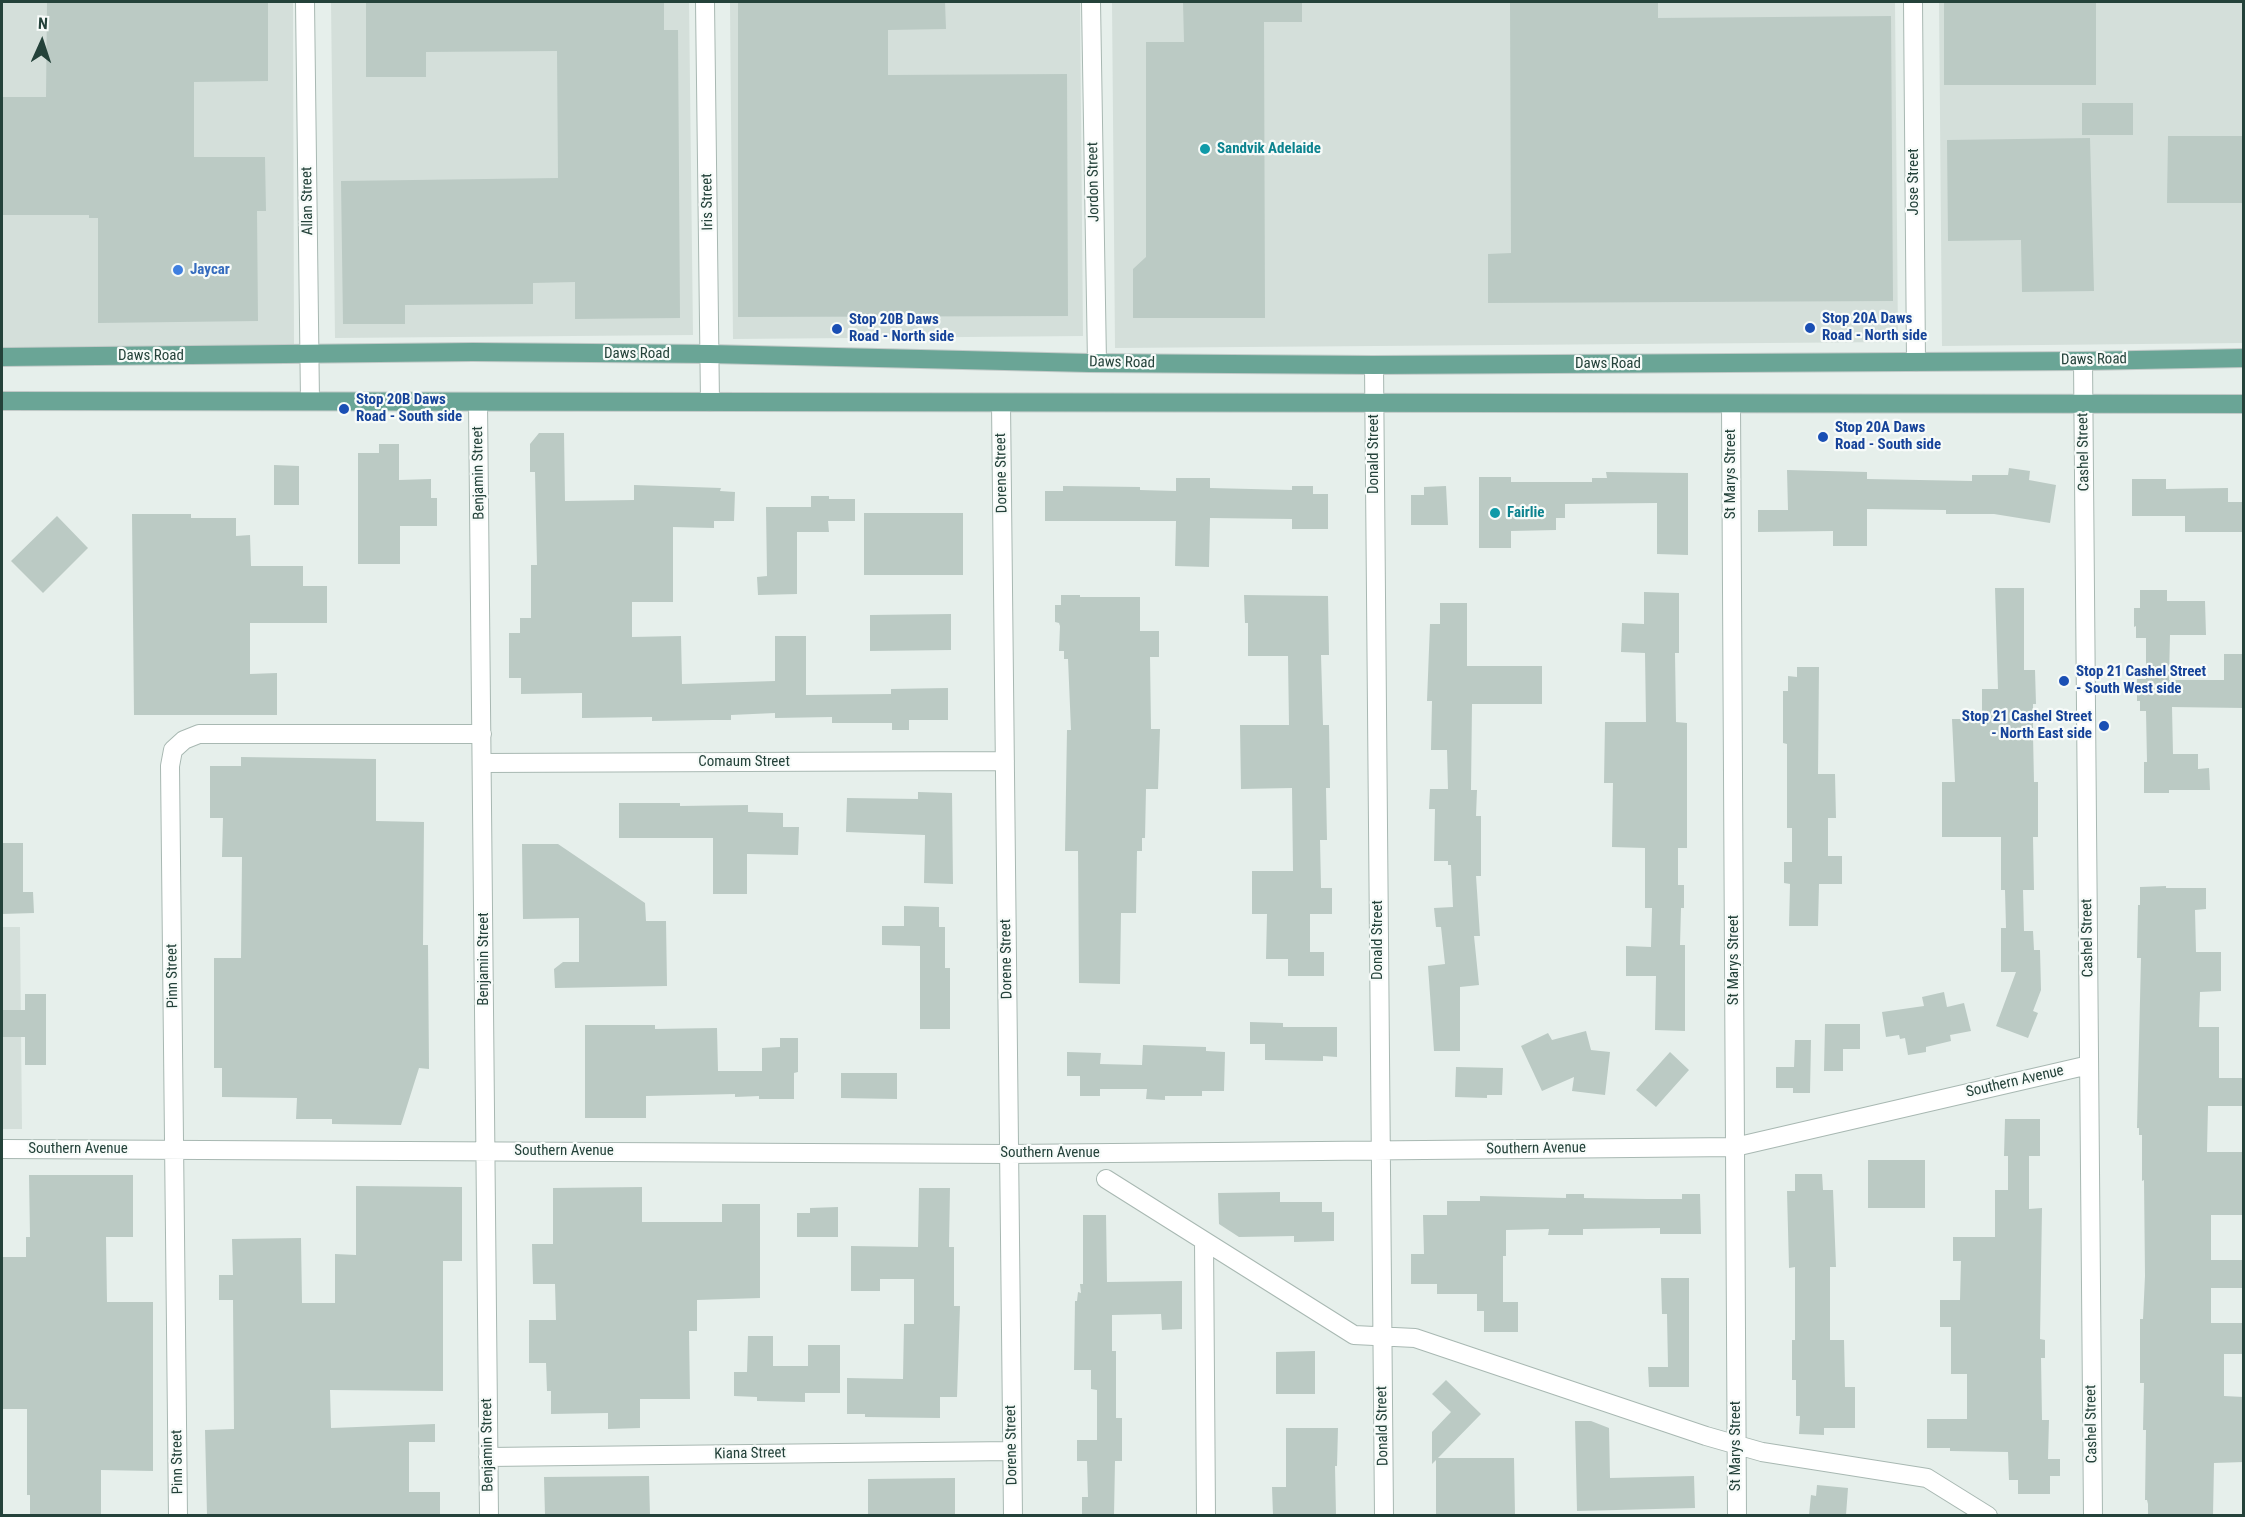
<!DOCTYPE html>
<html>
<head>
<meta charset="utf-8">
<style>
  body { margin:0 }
  #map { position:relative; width:2245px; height:1517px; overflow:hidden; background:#e6efeb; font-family:"Roboto Condensed",sans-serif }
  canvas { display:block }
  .frame { position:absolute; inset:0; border:3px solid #24423a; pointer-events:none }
  .north { position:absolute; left:12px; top:12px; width:60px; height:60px; -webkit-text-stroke:4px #f7fbf9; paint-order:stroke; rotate:3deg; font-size:16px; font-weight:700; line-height:24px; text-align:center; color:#24423a }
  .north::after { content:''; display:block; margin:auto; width:21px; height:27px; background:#24423a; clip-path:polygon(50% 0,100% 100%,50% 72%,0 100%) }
</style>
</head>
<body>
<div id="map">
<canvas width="2245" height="1517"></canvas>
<div class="frame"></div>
<div class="north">N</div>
</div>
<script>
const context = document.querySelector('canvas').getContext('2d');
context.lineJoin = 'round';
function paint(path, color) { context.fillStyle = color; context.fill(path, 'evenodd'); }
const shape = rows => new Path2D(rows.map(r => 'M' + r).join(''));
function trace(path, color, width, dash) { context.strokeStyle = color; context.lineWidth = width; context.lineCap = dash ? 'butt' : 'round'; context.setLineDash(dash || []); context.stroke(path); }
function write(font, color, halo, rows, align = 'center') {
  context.font = font + ' "Roboto Condensed",sans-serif'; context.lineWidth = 4.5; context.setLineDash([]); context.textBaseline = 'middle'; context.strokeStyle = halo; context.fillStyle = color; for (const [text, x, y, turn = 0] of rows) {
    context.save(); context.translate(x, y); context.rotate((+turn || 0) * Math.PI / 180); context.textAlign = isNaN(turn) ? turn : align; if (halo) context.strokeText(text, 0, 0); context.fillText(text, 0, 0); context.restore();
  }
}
const built = shape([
  [2,2,293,2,294,346,2,347],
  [331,2,689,2,693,335,335,338],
  [730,2,1080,2,1083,336,733,339],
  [1112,2,1895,2,1898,342,1115,348],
  [1939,2,2243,2,2243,343,1942,346],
  [2,927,20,927,22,1129,2,1129]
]);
const building = shape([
  [47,2,268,2,268,81,194,82,194,157,265,157,266,211,257,211,258,321,98,323,98,218,89,218,89,215,2,215,2,97,46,97],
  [366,2,664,2,664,30,678,30,680,318,575,319,575,282,533,283,533,304,405,305,405,324,343,324,341,181,558,178,557,51,426,52,426,77,366,77],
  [738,2,945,2,946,29,888,30,888,75,1067,74,1068,316,738,317],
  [1183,2,1302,2,1302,22,1264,22,1265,318,1133,318,1133,269,1146,257,1146,42,1184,42],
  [1510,2,1658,2,1658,18,1891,16,1893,301,1488,303,1488,254,1511,253],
  [1944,2,2096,2,2096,85,1944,85],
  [2082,103,2133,103,2133,135,2082,135],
  [2168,136,2244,136,2244,203,2167,203],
  [2090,138,2094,291,2022,292,2021,240,1948,241,1947,140],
  [539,433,564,433,565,501,634,500,634,485,721,488,720,491,735,492,734,521,714,521,714,528,673,527,673,602,632,602,632,637,681,636,682,684,775,681,775,636,806,636,806,695,891,694,891,689,948,688,948,720,909,720,909,730,892,730,892,723,832,723,832,717,775,718,775,713,731,715,731,720,713,720,652,721,652,717,582,718,582,693,521,694,521,678,509,678,509,633,520,633,520,618,531,618,531,565,537,565,535,472,530,472,530,444],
  [379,444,399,444,399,480,431,479,431,498,437,498,437,526,400,526,400,564,358,564,358,453,379,453],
  [274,465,299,466,299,505,274,505],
  [2009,468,2030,471,2029,480,2056,485,2050,523,1994,514,1946,514,1946,510,1867,509,1867,546,1833,546,1833,531,1758,532,1758,510,1788,510,1787,470,1867,472,1867,479,1972,481,1972,475,2008,475],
  [1606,472,1688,473,1688,555,1657,554,1657,503,1565,504,1565,518,1556,518,1556,530,1511,531,1511,548,1479,548,1479,477,1511,477,1511,482,1592,482,1592,478,1607,478],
  [1176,478,1210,478,1210,488,1292,490,1292,486,1313,486,1313,494,1328,494,1328,529,1292,529,1292,519,1210,518,1209,567,1175,566,1176,521,1045,521,1045,491,1063,491,1063,486,1140,487,1140,490,1176,491],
  [2132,479,2166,479,2166,489,2228,488,2228,502,2244,502,2244,532,2185,532,2185,516,2132,516],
  [1446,486,1448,525,1411,525,1411,495,1424,495,1424,487],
  [811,496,829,496,829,499,855,499,855,521,828,521,829,532,797,532,797,594,758,595,757,577,767,576,766,507,811,507],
  [864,513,963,513,963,575,864,575],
  [132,514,191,514,191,518,236,518,236,536,250,535,251,566,303,566,303,586,327,586,327,623,250,623,250,674,277,673,277,715,134,715],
  [57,516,88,548,43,593,11,561],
  [1995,588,2024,588,2024,670,2035,670,2036,704,2033,704,2033,735,2034,782,2038,782,2038,837,2033,837,2034,890,2023,890,2024,931,2033,931,2034,950,2040,950,2041,990,2033,1011,2038,1013,2028,1038,1996,1026,2016,972,2001,972,2001,928,2006,928,2005,890,2001,890,2001,837,1942,837,1942,782,1955,782,1952,719,1982,719,1982,689,1998,689],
  [2140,590,2167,590,2167,601,2205,601,2206,635,2170,635,2169,680,2224,680,2224,654,2244,654,2244,708,2172,707,2173,754,2198,754,2198,769,2209,768,2210,790,2169,790,2169,793,2144,793,2144,762,2147,762,2146,711,2140,711,2140,701,2137,701,2137,679,2146,679,2146,638,2136,638,2136,626,2134,627,2134,608,2140,608],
  [1644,592,1679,593,1679,653,1675,653,1676,722,1687,723,1687,848,1678,848,1678,885,1684,885,1684,908,1681,908,1680,945,1685,945,1685,1031,1655,1030,1656,976,1626,976,1626,946,1651,947,1652,908,1645,908,1645,848,1612,847,1613,783,1604,783,1605,722,1646,722,1645,653,1621,652,1622,623,1644,624],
  [1061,595,1080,595,1080,597,1140,597,1140,631,1159,631,1159,657,1150,657,1151,729,1160,729,1158,789,1146,789,1145,838,1142,838,1142,851,1137,851,1136,913,1121,913,1120,984,1079,983,1078,851,1065,851,1067,730,1071,730,1068,659,1064,659,1064,651,1059,651,1060,626,1059,623,1055,622,1055,605,1061,605],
  [1244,595,1328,596,1329,655,1321,655,1323,725,1329,725,1330,788,1326,788,1327,840,1320,840,1321,888,1332,888,1332,914,1310,914,1310,952,1324,952,1324,976,1288,976,1288,959,1266,959,1267,914,1252,914,1252,871,1293,871,1292,788,1241,789,1240,725,1289,725,1288,656,1248,656,1248,623,1245,623],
  [1440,603,1467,603,1467,666,1542,666,1542,704,1472,704,1471,790,1477,790,1476,816,1481,816,1481,876,1476,876,1480,936,1474,936,1479,985,1460,987,1460,1051,1434,1051,1428,966,1445,964,1441,927,1436,927,1434,908,1453,907,1451,865,1448,865,1448,861,1434,861,1435,809,1429,809,1430,789,1448,789,1447,750,1431,750,1432,701,1427,701,1430,624,1440,624],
  [951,614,951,650,870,651,870,615],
  [1797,667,1819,667,1818,774,1835,774,1836,818,1828,818,1828,856,1842,856,1842,884,1819,884,1818,926,1789,926,1790,884,1784,883,1784,862,1792,862,1792,828,1787,828,1787,744,1783,743,1783,691,1788,691,1788,676,1797,677],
  [241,757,376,759,376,821,424,822,423,945,428,945,429,1069,419,1068,401,1125,332,1124,332,1119,296,1119,297,1098,222,1097,222,1068,214,1068,214,958,241,958,242,857,222,857,223,818,210,818,210,766,241,766],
  [918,792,952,793,953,884,924,883,925,835,846,832,847,798,918,799],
  [619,803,680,803,680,806,748,805,748,812,783,813,783,827,799,827,798,855,747,854,747,894,713,894,713,838,619,838],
  [2,843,23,843,23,892,33,892,34,913,2,914],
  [522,844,558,844,645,903,646,921,666,921,667,986,555,988,554,969,563,962,579,962,579,918,523,919],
  [2166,886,2166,888,2206,888,2206,909,2195,910,2196,952,2221,952,2221,991,2200,992,2199,1027,2219,1027,2219,1078,2244,1078,2244,1106,2208,1106,2207,1152,2244,1152,2244,1215,2211,1215,2211,1260,2244,1260,2244,1288,2211,1288,2211,1323,2244,1323,2244,1354,2224,1354,2224,1396,2244,1397,2244,1462,2214,1463,2213,1515,2148,1515,2148,1504,2147,1500,2145,1500,2146,1430,2143,1430,2144,1383,2140,1383,2140,1319,2143,1319,2145,1276,2144,1180,2142,1181,2142,1135,2139,1135,2139,1128,2137,1128,2141,958,2137,958,2138,905,2140,905,2140,887],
  [904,906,939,907,939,927,945,927,945,968,950,968,950,1029,920,1029,920,946,882,945,882,926,904,926],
  [1944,992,1947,1007,1964,1003,1971,1031,1950,1035,1951,1041,1926,1047,1926,1052,1908,1055,1905,1038,1900,1039,1899,1035,1886,1037,1882,1012,1924,1006,1922,997],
  [25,994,46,994,46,1065,25,1065,25,1037,2,1037,2,1010,25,1010],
  [1250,1022,1283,1023,1283,1027,1337,1027,1337,1057,1323,1056,1323,1061,1265,1060,1265,1044,1250,1044],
  [1825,1024,1860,1024,1860,1049,1843,1049,1843,1071,1824,1071],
  [585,1025,655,1025,655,1029,717,1028,718,1071,762,1071,762,1048,780,1047,780,1038,798,1038,798,1072,794,1073,794,1099,759,1099,759,1096,735,1097,735,1094,646,1096,646,1118,585,1118],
  [1586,1031,1591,1050,1610,1052,1605,1095,1572,1091,1574,1077,1542,1091,1521,1046,1548,1033,1552,1040],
  [1795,1040,1811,1040,1810,1093,1793,1093,1793,1088,1776,1088,1776,1067,1794,1067],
  [1143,1045,1206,1047,1206,1051,1225,1052,1224,1091,1202,1091,1202,1096,1165,1096,1165,1100,1146,1099,1147,1089,1100,1089,1100,1096,1080,1096,1080,1076,1067,1076,1067,1052,1101,1053,1100,1064,1142,1065],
  [1670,1052,1689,1070,1656,1107,1636,1090],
  [1456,1067,1503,1068,1502,1095,1487,1095,1487,1098,1455,1097],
  [841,1073,897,1073,897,1099,841,1098],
  [2005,1119,2040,1119,2040,1156,2029,1156,2029,1209,2042,1208,2040,1339,2045,1340,2045,1358,2041,1358,2042,1420,2049,1420,2048,1459,2060,1459,2060,1476,2050,1476,2050,1494,2018,1494,2018,1480,2009,1480,2008,1452,1950,1451,1950,1448,1927,1448,1927,1419,1967,1419,1967,1374,1951,1374,1951,1327,1940,1327,1940,1300,1960,1300,1961,1261,1953,1261,1953,1237,1995,1237,1995,1190,2008,1190,2008,1156,2004,1156],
  [1868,1160,1925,1160,1925,1208,1868,1208],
  [1795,1174,1822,1174,1823,1190,1833,1190,1836,1267,1830,1267,1830,1340,1844,1340,1845,1387,1855,1387,1855,1428,1824,1428,1824,1435,1799,1434,1800,1416,1796,1416,1796,1380,1792,1380,1792,1340,1795,1340,1795,1267,1789,1268,1787,1191,1795,1191],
  [29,1175,133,1175,133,1237,106,1237,107,1302,153,1302,153,1471,101,1470,101,1515,30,1515,30,1495,27,1495,27,1409,2,1409,2,1257,26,1257,26,1237,30,1237],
  [356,1186,462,1187,462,1261,443,1261,443,1391,330,1390,331,1428,435,1424,435,1442,409,1442,409,1492,440,1492,440,1515,207,1515,205,1430,234,1429,233,1300,219,1300,219,1275,233,1275,232,1239,301,1238,302,1303,335,1303,335,1254,356,1255],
  [642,1187,642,1222,722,1222,722,1204,760,1204,760,1298,697,1300,697,1331,689,1331,690,1399,640,1399,640,1428,608,1429,608,1413,551,1414,551,1391,547,1391,546,1363,529,1363,529,1320,556,1320,555,1284,533,1284,532,1244,553,1244,553,1188],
  [919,1188,950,1188,949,1247,954,1247,954,1306,960,1306,957,1397,940,1397,940,1418,865,1417,865,1414,847,1414,847,1378,903,1379,904,1324,914,1324,914,1279,880,1279,880,1291,851,1291,851,1246,918,1247],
  [1280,1192,1280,1202,1322,1202,1322,1212,1334,1212,1334,1241,1294,1242,1294,1236,1239,1237,1219,1224,1218,1193],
  [1566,1194,1584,1194,1584,1198,1647,1199,1682,1199,1682,1194,1700,1194,1701,1234,1660,1234,1660,1228,1583,1229,1583,1235,1548,1235,1549,1229,1506,1230,1506,1256,1503,1256,1503,1302,1518,1302,1518,1332,1484,1332,1484,1311,1477,1311,1477,1294,1437,1294,1437,1284,1411,1284,1411,1254,1424,1254,1423,1215,1447,1215,1447,1201,1480,1201,1480,1196,1566,1198],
  [838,1207,838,1237,797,1237,797,1213,810,1213,810,1208],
  [1083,1215,1106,1215,1107,1282,1182,1281,1182,1329,1162,1330,1161,1314,1112,1315,1112,1351,1116,1351,1116,1418,1122,1418,1122,1461,1115,1461,1114,1515,1082,1515,1082,1497,1088,1497,1087,1461,1077,1461,1077,1440,1097,1440,1097,1390,1091,1389,1091,1370,1074,1370,1075,1301,1077,1301,1078,1292,1081,1293,1080,1284,1083,1284],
  [1661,1278,1689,1278,1689,1387,1649,1387,1648,1367,1668,1367,1667,1314,1662,1314],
  [748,1336,773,1336,773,1366,808,1366,808,1345,840,1345,840,1393,805,1393,805,1402,757,1401,757,1397,734,1396,734,1372,747,1372],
  [1315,1351,1315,1394,1276,1394,1276,1352],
  [1446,1380,1481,1414,1438,1458,1514,1458,1515,1515,1436,1515,1436,1460,1432,1464,1432,1432,1451,1412,1432,1394],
  [1575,1421,1591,1421,1609,1428,1610,1478,1694,1476,1695,1508,1577,1511],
  [1286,1428,1338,1428,1337,1466,1335,1466,1336,1515,1273,1515,1272,1487,1286,1487],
  [649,1476,650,1515,545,1515,544,1477],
  [955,1478,955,1515,868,1515,868,1479],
  [1817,1485,1848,1488,1846,1515,1809,1515,1811,1495,1816,1496]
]);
const minor = shape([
  [305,2,310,401],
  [705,2,710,402],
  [1091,2,1097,363],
  [1913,2,1916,362],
  [2083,361,2093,1516],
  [1374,365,1384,1516],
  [478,402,489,1516],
  [1001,403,1013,1516],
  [1731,404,1737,1516],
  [483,763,1005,761],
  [2,1149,1009,1154,1735,1147,2089,1065],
  [1106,1179,1354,1335,1415,1338,1706,1436,1762,1452,1927,1478,1988,1516],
  [1204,1241,1206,1516],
  [488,1457,1012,1451],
  [178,1516,170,766,173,750,184,740,199,734,482,734]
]);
const major = shape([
  [2,357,473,352,710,354,1089,363,1374,365,2083,361,2244,358],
  [2,401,2244,404]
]);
const markers = [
  [1205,149,6,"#0f9aa8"],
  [178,270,6,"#3f7fe0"],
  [1810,328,6,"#1a4fb4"],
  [837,329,6,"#1a4fb4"],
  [344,409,6,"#1a4fb4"],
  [1823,437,6,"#1a4fb4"],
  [1495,513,6,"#0f9aa8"],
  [2064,681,6,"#1a4fb4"],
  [2104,726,6,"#1a4fb4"]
];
const cultureNames = [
  ["Sandvik Adelaide",1217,149],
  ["Fairlie",1507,513]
];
const streetNames = [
  ["Jordon Street",1094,182,-91],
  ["Jose Street",1914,182,-90],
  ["Allan Street",308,201,-91],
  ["Iris Street",708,202,-91],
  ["Daws Road",637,354],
  ["Daws Road",151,356],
  ["Daws Road",2094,360,-1],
  ["Daws Road",1122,363,1],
  ["Daws Road",1608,364],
  ["Cashel Street",2084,452,-91],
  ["Donald Street",1374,454,-90],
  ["Benjamin Street",479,473,-91],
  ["Dorene Street",1002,473,-91],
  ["St Marys Street",1731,474,-90],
  ["Comaum Street",744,762],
  ["Cashel Street",2088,938,-91],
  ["Donald Street",1378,940,-90],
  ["Benjamin Street",484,959,-90],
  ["Dorene Street",1007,959,-91],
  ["St Marys Street",1734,960,-90],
  ["Pinn Street",173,976,-91],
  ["Southern Avenue",2015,1082,-13],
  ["Southern Avenue",78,1149],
  ["Southern Avenue",1536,1149,-1],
  ["Southern Avenue",564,1151],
  ["Southern Avenue",1050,1153],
  ["Cashel Street",2092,1424,-91],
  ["Donald Street",1383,1426,-91],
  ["Benjamin Street",488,1445,-91],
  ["Dorene Street",1012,1445,-91],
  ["St Marys Street",1736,1446,-90],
  ["Kiana Street",750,1454,-1],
  ["Pinn Street",178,1462,-91]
];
const shopNames = [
  ["Jaycar",190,270]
];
const transitNames = [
  ["Stop 20A Daws",1822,319],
  ["Road - North side",1822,336],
  ["Stop 20B Daws",849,320],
  ["Road - North side",849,337],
  ["Stop 20B Daws",356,400],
  ["Road - South side",356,417],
  ["Stop 20A Daws",1835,428],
  ["Road - South side",1835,445],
  ["Stop 21 Cashel Street",2076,672],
  ["- South West side",2076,689],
  ["Stop 21 Cashel Street",2092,717,"right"],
  ["- North East side",2092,734,"right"]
];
paint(built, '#d4dfda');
paint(building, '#bbcac4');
trace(minor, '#a8b8b2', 20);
trace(major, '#c2cac8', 20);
trace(minor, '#fff', 18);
trace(major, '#6aa596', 18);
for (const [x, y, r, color] of markers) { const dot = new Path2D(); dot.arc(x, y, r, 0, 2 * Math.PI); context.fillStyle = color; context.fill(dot); trace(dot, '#f7fbf9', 2); }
write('bold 15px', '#0d838f', '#f7fbf9', cultureNames, 'left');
write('15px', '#24423a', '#f7fbf9', streetNames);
write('bold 15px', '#366cbe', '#f7fbf9', shopNames, 'left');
write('bold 15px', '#164399', '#f7fbf9', transitNames, 'left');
</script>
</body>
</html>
